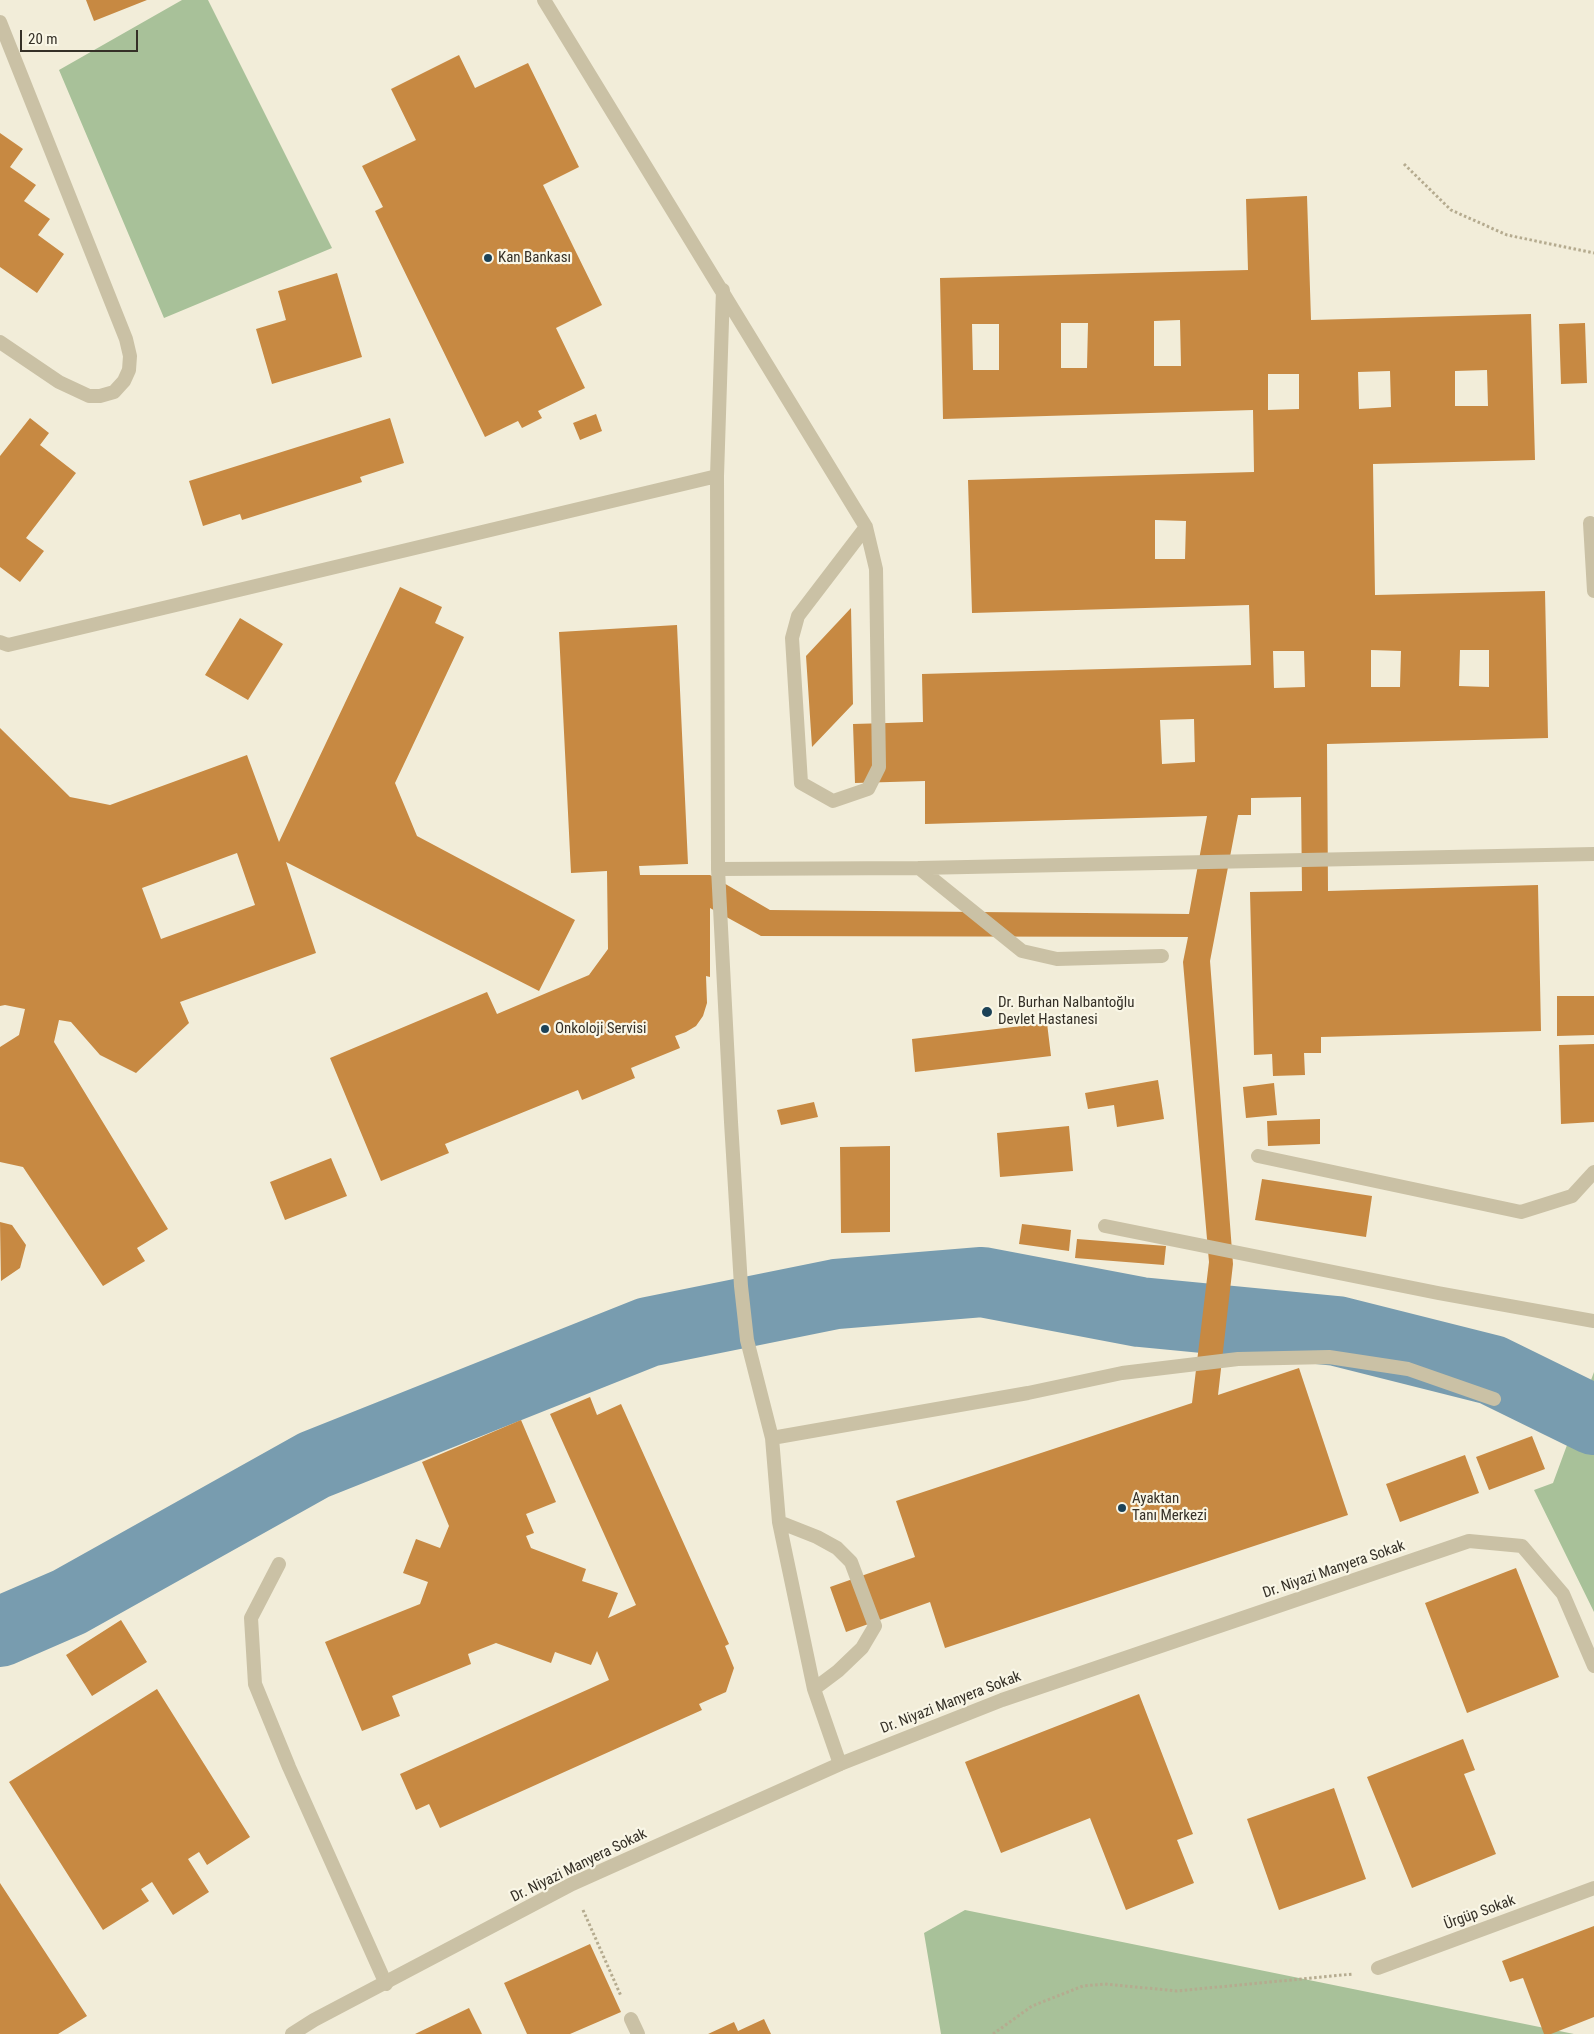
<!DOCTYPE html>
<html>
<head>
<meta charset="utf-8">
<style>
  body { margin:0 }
  #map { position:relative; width:1594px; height:2034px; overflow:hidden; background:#f2edd9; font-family:"Roboto Condensed",sans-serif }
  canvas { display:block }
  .scale { position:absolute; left:20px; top:30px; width:118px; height:22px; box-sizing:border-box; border:2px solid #353027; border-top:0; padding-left:6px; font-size:15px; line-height:18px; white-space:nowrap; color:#353027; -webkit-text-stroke:4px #f9f6e6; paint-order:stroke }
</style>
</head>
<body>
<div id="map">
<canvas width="1594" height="2034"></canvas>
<div class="scale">20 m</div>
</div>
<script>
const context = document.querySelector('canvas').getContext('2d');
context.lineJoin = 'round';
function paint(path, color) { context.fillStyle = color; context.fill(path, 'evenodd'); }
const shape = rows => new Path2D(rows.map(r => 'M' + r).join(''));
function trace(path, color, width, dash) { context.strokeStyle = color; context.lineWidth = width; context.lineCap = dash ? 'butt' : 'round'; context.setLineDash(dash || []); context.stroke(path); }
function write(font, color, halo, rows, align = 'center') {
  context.font = font + ' "Roboto Condensed",sans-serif'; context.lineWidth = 4.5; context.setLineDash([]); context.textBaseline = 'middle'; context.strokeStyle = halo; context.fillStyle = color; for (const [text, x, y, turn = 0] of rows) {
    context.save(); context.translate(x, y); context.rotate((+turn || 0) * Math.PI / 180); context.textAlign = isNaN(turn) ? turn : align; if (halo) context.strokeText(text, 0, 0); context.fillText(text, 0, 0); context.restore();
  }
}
const green = shape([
  [182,0,208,0,332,248,164,318,59,70],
  [1594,1372,1594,1612,1534,1490,1553,1483],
  [965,1910,1574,2034,941,2034,924,1933]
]);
const river = shape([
  [0,1632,69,1602,314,1465,648,1332,836,1294,982,1282,1140,1312,1337,1331,1492,1370,1594,1420]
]);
const building = shape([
  [86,0,147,0,94,21],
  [459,55,475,88,528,63,579,167,543,185,602,305,556,328,585,388,538,411,542,418,522,428,518,421,485,437,375,211,383,207,362,166,416,140,391,89],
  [0,133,23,149,10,167,36,185,24,201,50,219,38,235,64,254,37,293,0,267],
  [1307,196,1311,320,1531,314,1535,460,1373,464,1375,595,1545,591,1548,738,1327,744,1328,891,1538,885,1541,1031,1321,1037,1321,1053,1304,1053,1305,1075,1273,1076,1272,1054,1254,1055,1250,892,1302,891,1301,797,1251,798,1251,815,1238,815,1210,961,1233,1264,1218,1395,1299,1368,1348,1515,945,1648,930,1602,846,1632,830,1587,915,1557,896,1501,1192,1403,1209,1262,1183,962,1188,937,761,936,710,908,710,977,706,976,707,1003,703,1016,696,1026,686,1032,675,1036,680,1048,631,1068,635,1078,582,1100,578,1090,445,1144,449,1153,381,1181,330,1058,487,992,497,1014,589,975,608,949,607,871,571,873,559,632,677,625,688,864,639,866,640,875,710,875,770,910,1189,914,1207,816,925,824,925,781,855,783,853,724,923,722,922,674,1251,665,1249,605,972,613,968,480,1254,472,1253,410,943,419,940,278,1248,270,1246,199],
  [1180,320,1181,366,1154,366,1154,321],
  [1061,323,1088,323,1087,368,1061,368],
  [972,324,999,324,999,370,973,370],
  [1487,370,1488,406,1455,406,1455,371],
  [1390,371,1391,407,1359,409,1358,372],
  [1268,374,1299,374,1299,409,1268,410],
  [1155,520,1186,521,1185,559,1155,559],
  [1371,650,1401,651,1400,687,1371,687],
  [1460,650,1489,650,1489,687,1459,686],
  [1273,651,1304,651,1305,687,1274,688],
  [1194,719,1195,762,1162,764,1160,720],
  [337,273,362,357,272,384,256,329,286,320,278,291],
  [1585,323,1587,383,1561,384,1559,324],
  [596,414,602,431,580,440,573,423],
  [30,418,49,433,40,445,76,473,26,538,44,551,20,582,0,567,0,456],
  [390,418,404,463,360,477,362,482,242,520,240,514,203,526,189,481],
  [400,587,442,607,435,623,464,637,395,783,417,836,575,920,539,991,286,862,316,953,180,1002,189,1023,136,1073,100,1055,71,1022,59,1020,54,1042,168,1229,137,1248,145,1261,103,1286,23,1167,0,1162,0,1047,19,1035,25,1009,5,1005,0,1006,0,728,70,797,110,805,247,755,279,842],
  [237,853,255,905,161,939,142,888],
  [851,608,853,704,812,747,806,656],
  [240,618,283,644,248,700,205,675],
  [1557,996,1594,996,1594,1035,1557,1036],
  [1047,1023,1051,1056,915,1072,912,1039],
  [1594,1044,1594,1122,1561,1124,1559,1045],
  [1158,1080,1164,1119,1117,1127,1114,1105,1088,1109,1085,1093],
  [1274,1083,1277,1115,1246,1118,1243,1087],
  [814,1102,818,1117,781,1125,777,1110],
  [1320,1119,1320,1144,1268,1146,1267,1121],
  [1069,1126,1073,1171,1000,1177,997,1133],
  [890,1146,890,1232,841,1233,840,1147],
  [331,1158,347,1196,285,1220,270,1182],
  [1262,1179,1372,1196,1366,1237,1255,1220],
  [0,1222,12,1225,26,1245,20,1268,1,1281],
  [1022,1224,1071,1230,1069,1251,1019,1244],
  [1077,1239,1166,1246,1164,1265,1075,1258],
  [590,1397,597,1415,621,1404,729,1644,725,1646,734,1668,726,1692,699,1704,702,1710,440,1828,429,1804,416,1810,400,1774,609,1680,597,1651,591,1665,555,1652,551,1663,496,1643,468,1654,471,1664,392,1696,400,1716,362,1731,325,1642,420,1604,428,1582,403,1573,416,1539,440,1548,449,1526,422,1462,521,1420,556,1502,526,1514,534,1533,526,1536,531,1548,586,1569,582,1581,618,1593,608,1618,636,1605,550,1414],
  [1532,1436,1545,1469,1489,1490,1476,1457],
  [1465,1455,1479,1493,1400,1522,1386,1484],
  [1516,1568,1559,1677,1467,1713,1425,1603],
  [121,1620,147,1662,92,1696,66,1655],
  [157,1689,250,1837,207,1865,199,1852,188,1859,209,1892,173,1915,152,1882,141,1889,149,1901,103,1930,9,1782],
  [1139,1694,1193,1834,1177,1840,1194,1883,1126,1910,1090,1818,1001,1853,965,1762],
  [1463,1739,1475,1770,1464,1774,1496,1854,1412,1888,1367,1777],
  [1334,1788,1366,1879,1279,1910,1247,1819],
  [0,1883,87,2016,58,2034,0,2034],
  [1594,1926,1594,2017,1551,2034,1544,2034,1523,1978,1510,1982,1502,1961],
  [590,1944,621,2012,570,2034,527,2034,504,1983],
  [469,2008,482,2034,415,2034],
  [764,2019,771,2034,708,2034,734,2022,738,2031]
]);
const path = shape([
  [1404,164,1451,210,1507,235,1594,253],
  [583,1910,621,1996],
  [993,2034,1032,2006,1083,1986,1105,1984,1177,1991,1353,1974]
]);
const service = shape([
  [544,0,866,527,876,569,879,767,868,789,833,801,801,783,792,638,798,616,866,527],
  [723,290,717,476,718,869,731,1122,741,1286,747,1340,772,1438,779,1522,814,1689,840,1764],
  [1590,523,1594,591],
  [0,642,8,645,717,476],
  [919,868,1022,951,1057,959,1162,956],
  [718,869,919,868,1594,854],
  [1258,1156,1521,1212,1572,1196,1594,1172],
  [1105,1226,1438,1293,1594,1321],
  [772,1438,1028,1393,1122,1373,1238,1359,1329,1357,1408,1369,1494,1399],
  [779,1522,817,1537,837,1548,851,1562,875,1626,862,1648,838,1671,814,1689],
  [279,1564,251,1618,255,1684,289,1767,386,1984],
  [631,2019,638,2034]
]);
const minor = shape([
  [0,22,126,339,130,356,129,370,124,381,114,392,100,396,89,396,59,382,0,342],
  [1378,1968,1594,1888],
  [292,2034,314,2020,572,1884,840,1764,1002,1700,1469,1541,1522,1546,1563,1594,1594,1666]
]);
const markers = [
  [488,258,5,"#1c4257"],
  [987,1012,6,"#1c4257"],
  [545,1029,5,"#1c4257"],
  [1122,1508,5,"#1c4257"]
];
const poiNames = [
  ["Kan Bankası",498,258],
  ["Dr. Burhan Nalbantoğlu",998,1003],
  ["Devlet Hastanesi",998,1020],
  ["Onkoloji Servisi",555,1029],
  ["Ayaktan",1132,1499],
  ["Tanı Merkezi",1132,1516]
];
const streetNames = [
  ["Dr. Niyazi Manyera Sokak",1334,1570,-19],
  ["Dr. Niyazi Manyera Sokak",951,1703,-21],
  ["Dr. Niyazi Manyera Sokak",579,1866,-26],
  ["Ürgüp Sokak",1480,1913,-20]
];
paint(green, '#a8c199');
trace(river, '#789caf', 70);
paint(building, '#c78942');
trace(path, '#b5ab8f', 3, [2.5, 2.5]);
trace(service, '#cac1a5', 14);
trace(minor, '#cac1a5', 14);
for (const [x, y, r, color] of markers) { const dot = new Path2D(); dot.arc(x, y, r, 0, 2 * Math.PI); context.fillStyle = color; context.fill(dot); trace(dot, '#f9f6e6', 2); }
write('15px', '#353027', '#f9f6e6', poiNames, 'left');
write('15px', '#353027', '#f9f6e6', streetNames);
</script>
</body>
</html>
